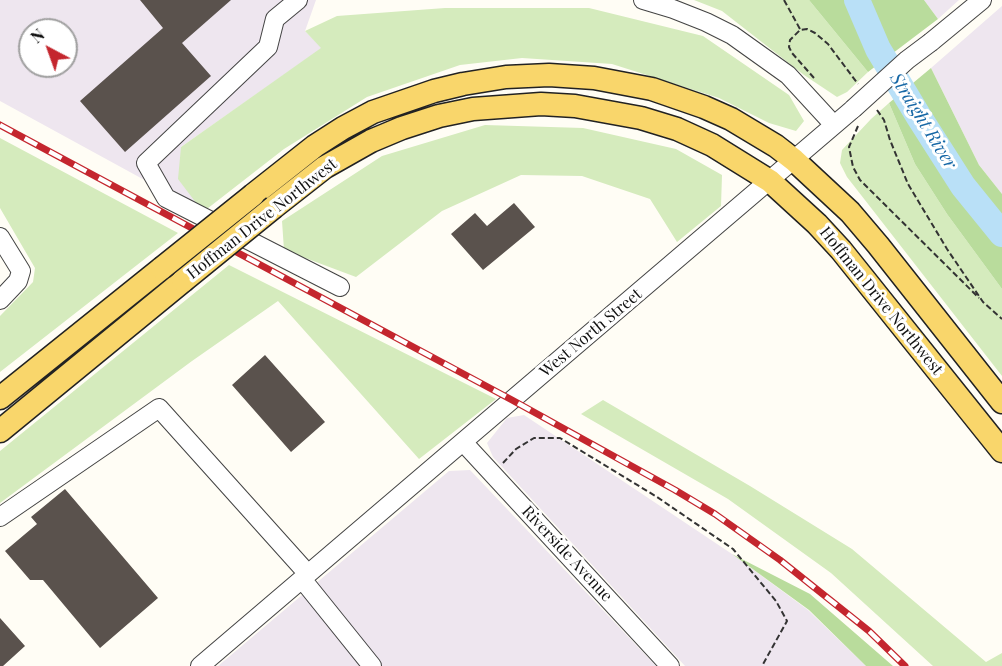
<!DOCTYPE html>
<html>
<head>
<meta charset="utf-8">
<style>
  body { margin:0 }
  #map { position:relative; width:1002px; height:666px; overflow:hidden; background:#fffdf5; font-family:"Playfair Display",serif }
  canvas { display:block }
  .north { position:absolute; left:18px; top:18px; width:60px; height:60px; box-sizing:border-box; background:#fff; border:2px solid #a0a0a0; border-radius:50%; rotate:319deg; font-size:16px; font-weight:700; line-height:24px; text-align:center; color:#111 }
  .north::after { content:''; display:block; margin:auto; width:21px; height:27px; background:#c4262e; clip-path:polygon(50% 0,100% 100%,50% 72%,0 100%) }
</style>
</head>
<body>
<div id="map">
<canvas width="1002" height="666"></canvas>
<div class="north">N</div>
</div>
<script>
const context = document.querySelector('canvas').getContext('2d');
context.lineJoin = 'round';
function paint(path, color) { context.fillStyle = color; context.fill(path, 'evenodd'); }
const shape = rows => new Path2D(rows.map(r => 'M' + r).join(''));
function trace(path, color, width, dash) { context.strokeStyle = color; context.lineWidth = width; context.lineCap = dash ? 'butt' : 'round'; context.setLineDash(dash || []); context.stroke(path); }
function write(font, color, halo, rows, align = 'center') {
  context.font = font + ' "Playfair Display",serif'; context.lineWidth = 6; context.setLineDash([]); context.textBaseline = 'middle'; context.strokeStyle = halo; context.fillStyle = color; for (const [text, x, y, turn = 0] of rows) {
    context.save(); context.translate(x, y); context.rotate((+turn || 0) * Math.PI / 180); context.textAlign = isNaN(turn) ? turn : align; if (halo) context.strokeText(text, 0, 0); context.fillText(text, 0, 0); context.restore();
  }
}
const industrial = shape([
  [0,0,316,0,305,31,322,48,181,147,203,212,0,101],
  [30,30,66,30,66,66,30,66],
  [924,0,959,0,938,19],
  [1002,6,1002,194,979,165,931,68],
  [524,415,732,554,808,610,866,666,685,666,493,457,487,443,507,418],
  [470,470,656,666,218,666,449,471]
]);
const green = shape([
  [694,0,809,0,868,72,847,92,837,97,804,75,722,11],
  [445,8,589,8,703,36,789,95,804,121,796,131,769,123,719,98,612,64,522,58,460,65,367,97,284,149,203,212,178,179,181,147,321,48,305,31,337,16],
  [889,103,915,164,947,214,1002,289,1002,376,847,177,840,163,842,150,871,119],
  [485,125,583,128,676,149,722,175,721,206,677,242,650,199,582,176,521,175,442,211,356,277,284,250,282,221,382,156],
  [0,138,178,233,0,372,0,316,33,282,35,268,0,208],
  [229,265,496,399,419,459,278,301,192,361,0,503,0,451],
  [603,400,750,486,852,549,986,662,1002,653,1002,666,933,666,831,573,728,499,581,414]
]);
const forest = shape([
  [809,0,924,0,938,19,868,72],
  [931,68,979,165,1002,194,1002,289,947,214,915,164,889,103],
  [732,554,810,594,893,666,866,666,809,610]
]);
const river = shape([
  [857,0,878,49,919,117,963,186,1002,234]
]);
const building = shape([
  [140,0,231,0,182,43,211,76,125,152,80,101,163,28],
  [514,203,535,227,483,270,451,234,475,213,487,226],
  [265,355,325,422,291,452,232,385],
  [65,489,158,598,100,648,43,580,30,580,5,551,37,524,31,517],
  [0,618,25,646,3,666,0,666]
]);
const path = shape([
  [784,0,800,29],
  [814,78,792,53,789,47,790,40,800,30,807,29,815,33,828,44,858,84],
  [877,110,884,120,890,140,908,184,947,249,983,302,1002,319],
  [858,126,849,147,853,167,860,180,979,298],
  [503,463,516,449,534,438,560,438,657,497,733,549,776,601,787,621,762,666]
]);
const minor = shape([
  [298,0,275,19,268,47,146,163,166,198,340,287],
  [643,0,673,9,706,22,732,35,788,75,834,125],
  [931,42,982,0],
  [0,237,21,271,18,281,0,300],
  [463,442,670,666],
  [0,517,159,408,308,574],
  [302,579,372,666],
  [200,666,853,109]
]);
const major = shape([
  [253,195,315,146,343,128,373,112,434,91,463,84,506,77,549,75,594,78,652,89,704,107,731,119,776,146,794,160,850,212,878,245,1002,402],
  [274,207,325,167,371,141,402,128,439,116,473,109,541,104,575,106,641,118,677,129,712,145,770,181,817,224,841,250,1002,451],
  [0,398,162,268],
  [0,431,183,281]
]);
const rail = shape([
  [0,125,512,400,675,490,715,514,780,560,869,631,905,666]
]);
const minorBridge = shape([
  [853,109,907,60,931,42]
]);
const majorBridge = shape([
  [162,268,253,195],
  [183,281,274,207]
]);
const streetNames = [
  ["Hoffman Drive Northwest",262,219,-38],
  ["Hoffman Drive Northwest",881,301,51],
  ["West North Street",591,333,-40],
  ["Riverside Avenue",567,554,47]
];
const waterNames = [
  ["Straight River",923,121,58]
];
paint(industrial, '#eee6ef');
paint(green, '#d5ebbd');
paint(forest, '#b9dc9c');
trace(river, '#b9e0f7', 26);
paint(building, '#5a524d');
trace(minor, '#444', 20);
trace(major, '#222', 25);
trace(path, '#333', 2, [6, 3]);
trace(minor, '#fff', 18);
trace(major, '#f9d66b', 22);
trace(rail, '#c4262e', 7);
trace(rail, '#fff', 4.5, [14]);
trace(minorBridge, '#444', 20, []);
trace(majorBridge, '#222', 25, []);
trace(minorBridge, '#fff', 18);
trace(majorBridge, '#f9d66b', 22);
write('16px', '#111', '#fff', streetNames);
write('italic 18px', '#1768a6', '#fff', waterNames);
</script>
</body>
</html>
